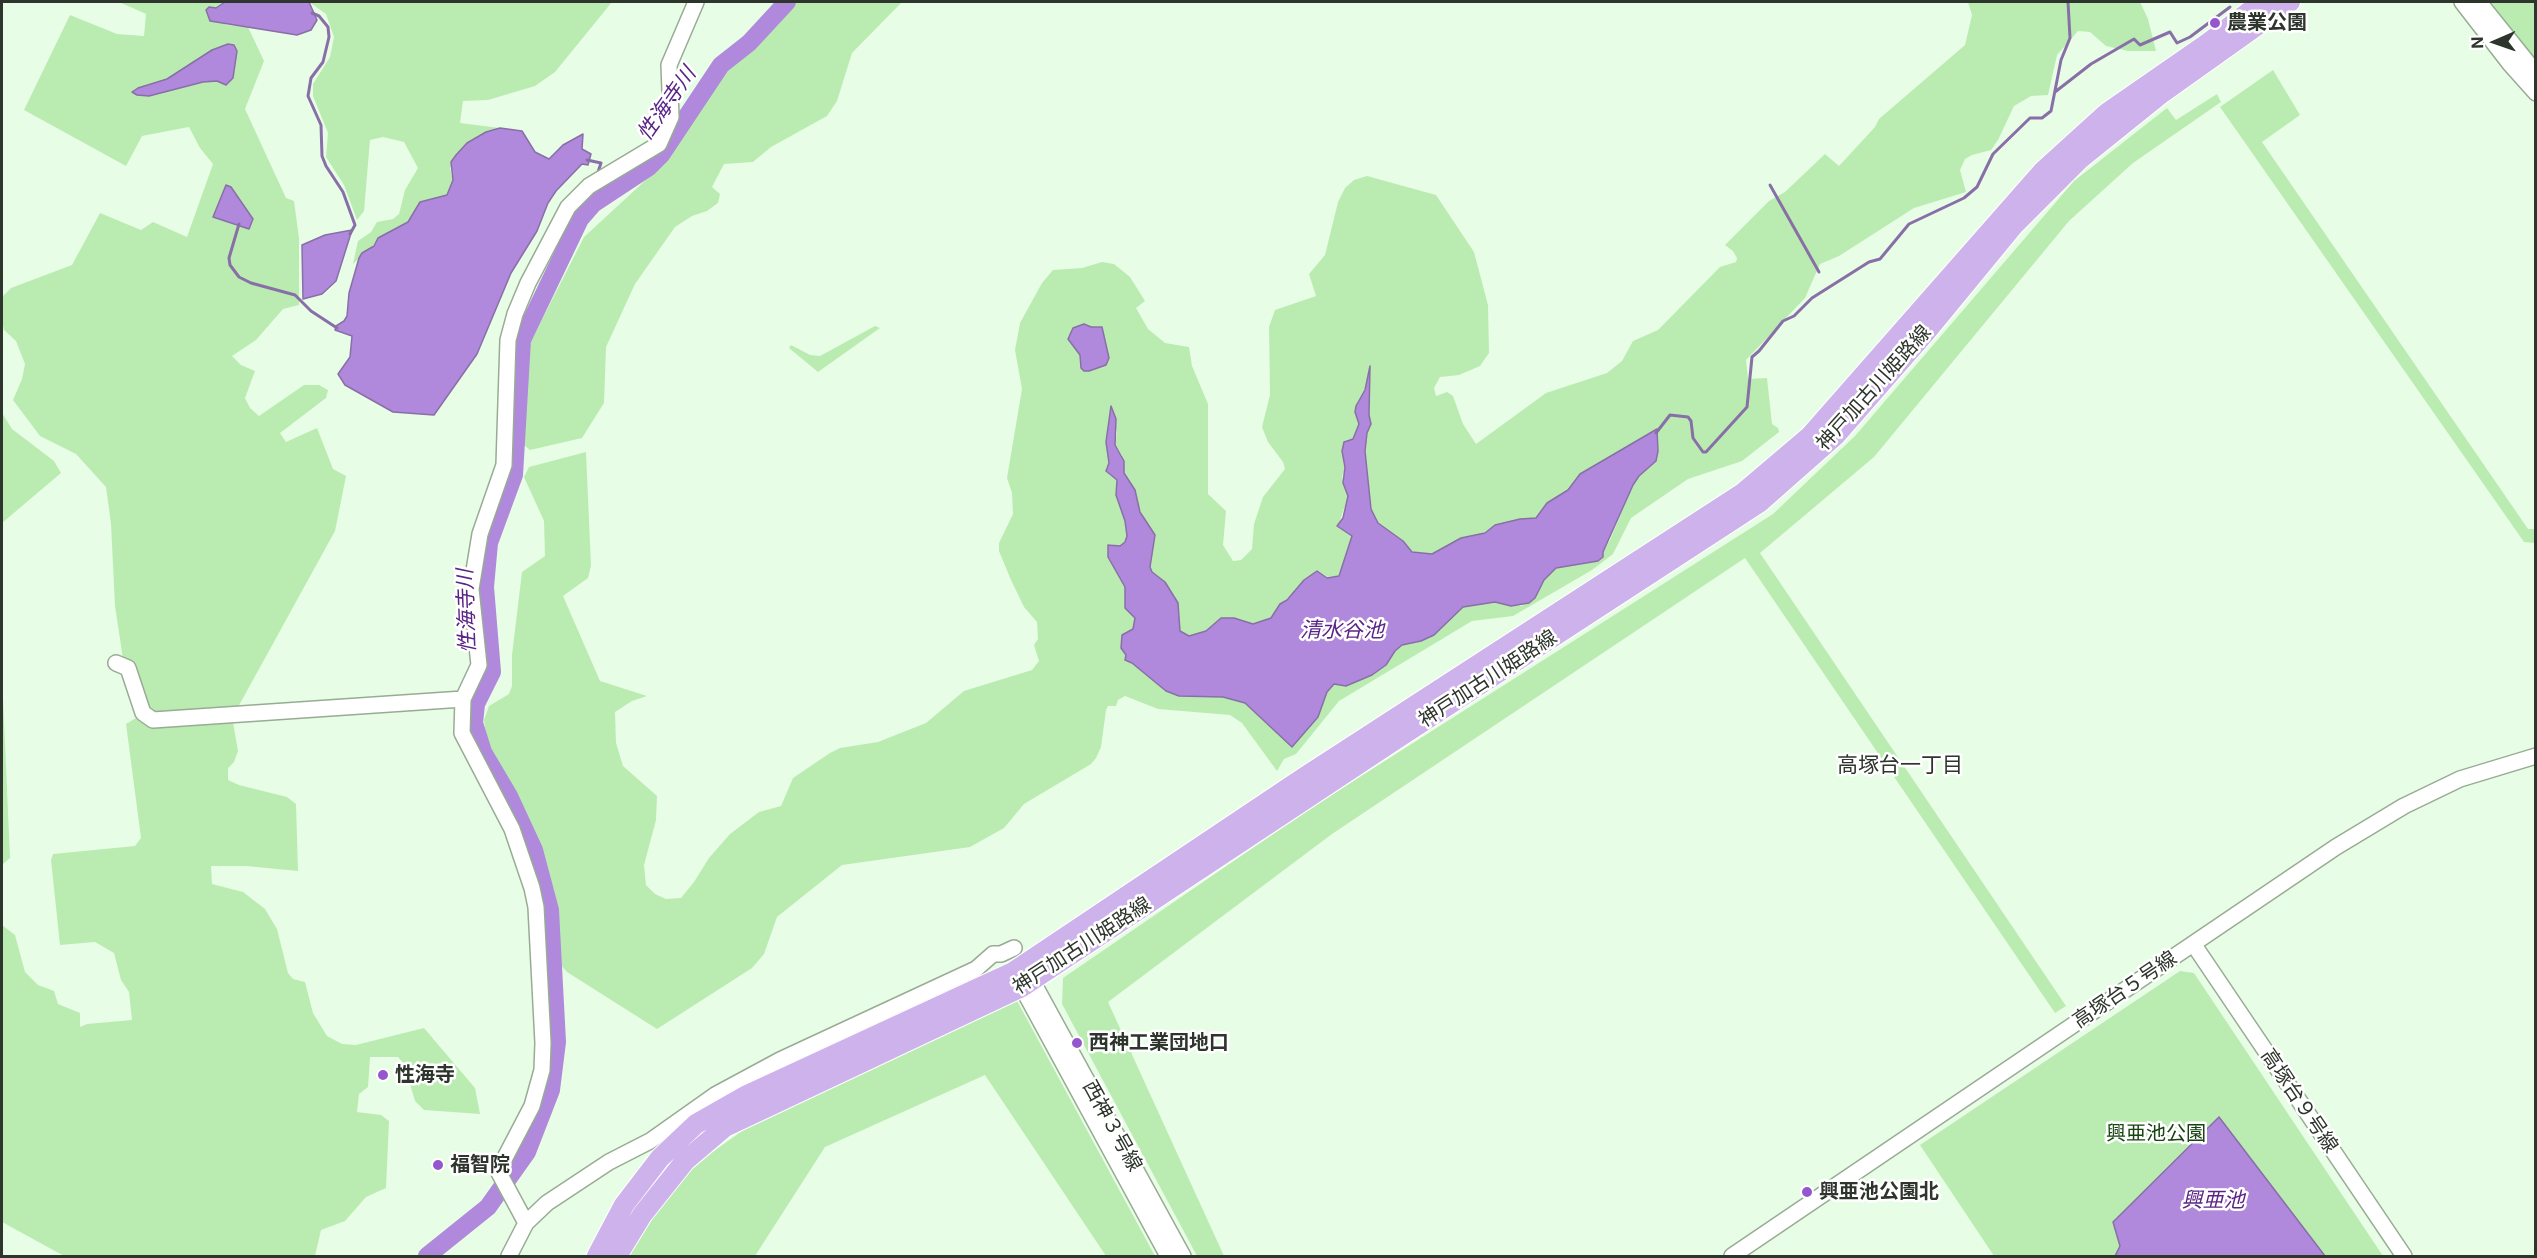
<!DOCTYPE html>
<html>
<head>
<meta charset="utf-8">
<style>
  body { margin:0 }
  #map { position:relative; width:2537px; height:1258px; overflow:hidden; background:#e8fde5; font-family:Inter,sans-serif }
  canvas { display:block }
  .frame { position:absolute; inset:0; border:3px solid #2d352c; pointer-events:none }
  .north { position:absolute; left:2465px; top:12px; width:60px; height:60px; -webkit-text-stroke:4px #fff; paint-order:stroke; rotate:268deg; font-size:16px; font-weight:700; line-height:24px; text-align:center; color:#2d352c }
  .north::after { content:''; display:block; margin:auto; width:21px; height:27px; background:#2d352c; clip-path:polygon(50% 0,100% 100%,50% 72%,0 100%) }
</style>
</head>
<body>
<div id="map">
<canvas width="2537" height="1258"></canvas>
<div class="frame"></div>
<div class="north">N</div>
</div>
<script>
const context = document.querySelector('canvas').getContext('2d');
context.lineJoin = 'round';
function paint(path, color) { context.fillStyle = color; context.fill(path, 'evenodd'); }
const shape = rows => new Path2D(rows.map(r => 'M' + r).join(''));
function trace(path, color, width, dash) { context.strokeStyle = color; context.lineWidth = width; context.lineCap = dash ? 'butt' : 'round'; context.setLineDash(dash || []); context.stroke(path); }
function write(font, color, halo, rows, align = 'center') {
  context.font = font + ' Inter,"Noto Sans JP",sans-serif'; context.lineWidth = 5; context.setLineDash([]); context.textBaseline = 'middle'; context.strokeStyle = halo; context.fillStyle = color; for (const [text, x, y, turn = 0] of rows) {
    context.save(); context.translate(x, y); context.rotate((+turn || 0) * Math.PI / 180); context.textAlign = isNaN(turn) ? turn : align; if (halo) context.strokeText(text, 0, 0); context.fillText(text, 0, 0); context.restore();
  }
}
const green = shape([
  [119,2,225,2,216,8,226,25,248,27,264,61,245,109,286,198,294,201,299,238,299,305,283,309,256,340,232,356,241,365,255,371,245,398,250,408,259,416,304,385,319,385,328,390,326,398,280,433,286,442,317,428,333,469,346,476,335,531,237,709,156,714,147,710,123,659,115,606,111,524,106,487,76,454,40,436,13,400,22,379,25,364,16,341,4,330,2,320,2,297,11,288,72,265,100,213,141,230,153,222,187,237,213,164,200,148,189,127,142,136,126,166,24,110,70,15,117,34,144,36,146,14],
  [212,50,220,82,203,82,149,96,138,95,133,93,138,88,167,79],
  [226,185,231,187,253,222,239,227,214,217],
  [309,2,612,2,555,72,535,86,488,100,463,101,460,123,500,128,486,132,467,143,450,168,453,180,447,195,420,202,408,222,385,234,353,264,358,241,371,232,377,222,393,219,399,214,405,190,418,168,404,142,383,137,370,140,364,211,357,220,344,185,326,157,328,133,313,96,313,84,330,57,334,37,326,14],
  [796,2,902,2,852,53,837,101,827,116,771,147,753,162,724,164,712,187,720,194,718,203,707,211,692,216,675,227,635,284,606,347,604,403,582,438,530,450,524,445,526,351,584,237,661,166,727,69],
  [1968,2,2140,2,2148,19,2156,51,2128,51,2106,46,2090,32,2078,31,2057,55,2048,95,2031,96,2014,106,1998,140,1991,150,1972,155,1965,159,1960,170,1966,192,1914,208,1839,256,1820,264,1805,298,1746,360,1748,379,1767,378,1772,424,1778,428,1779,432,1742,461,1688,479,1631,518,1613,554,1592,570,1513,616,1472,621,1339,701,1296,754,1284,759,1277,771,1242,723,1230,715,1158,709,1125,696,1118,700,1116,706,1108,706,1106,710,1101,747,1096,758,1091,764,1024,804,1004,828,970,847,842,865,777,917,764,954,752,968,657,1029,567,972,560,964,554,894,531,824,494,758,486,736,484,720,489,706,509,694,512,686,512,655,522,572,545,556,544,521,524,477,529,467,586,452,591,566,588,578,563,596,600,681,647,696,632,701,615,712,616,743,623,766,657,796,656,820,644,865,646,885,655,894,666,899,681,898,694,882,709,858,730,834,759,812,781,806,793,778,830,753,840,748,878,742,926,723,964,691,1032,670,1039,661,1034,645,1038,639,1037,622,1024,607,1011,580,999,551,999,543,1013,514,1012,493,1007,478,1022,389,1015,350,1020,323,1042,283,1053,270,1082,268,1102,262,1114,264,1130,277,1145,301,1136,308,1148,329,1165,343,1189,347,1192,366,1208,404,1208,494,1226,511,1223,545,1233,561,1241,560,1252,549,1254,524,1263,497,1285,469,1283,462,1268,442,1262,427,1270,395,1269,327,1275,310,1316,296,1309,274,1325,255,1338,202,1345,188,1354,180,1367,176,1436,195,1474,252,1488,305,1489,353,1480,366,1459,375,1440,377,1434,388,1436,396,1447,392,1453,396,1463,424,1476,444,1546,393,1607,373,1622,361,1633,341,1658,330,1720,267,1736,262,1737,258,1733,251,1725,245,1769,201,1785,192,1825,154,1839,166,1875,127,1879,119,1965,45,1972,15],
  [1086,324,1091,327,1099,326,1084,371,1081,367,1080,355,1068,339],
  [1370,367,1369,415,1371,424,1367,433,1365,451,1371,509,1378,523,1403,541,1412,552,1432,554,1461,538,1485,533,1495,525,1520,519,1536,518,1547,503,1568,490,1581,474,1657,429,1649,467,1639,476,1633,485,1610,540,1598,561,1556,568,1544,580,1535,598,1529,603,1521,606,1495,602,1463,607,1434,635,1421,641,1402,645,1395,650,1386,665,1372,675,1334,684,1327,692,1318,717,1292,747,1245,703,1223,697,1179,696,1166,691,1132,662,1121,648,1122,635,1133,629,1135,618,1125,608,1125,587,1109,559,1109,544,1120,546,1125,542,1127,536,1125,521,1116,495,1117,480,1108,474,1106,468,1109,464,1106,442,1111,408,1117,433,1115,445,1122,455,1124,473,1135,490,1136,500,1144,518,1150,567,1152,572,1165,582,1178,603,1180,631,1189,636,1206,631,1221,618,1234,618,1253,624,1271,618,1278,607,1317,571,1327,577,1339,576,1352,536,1338,527,1348,496,1342,477,1345,467,1342,451,1346,440,1353,439,1359,424,1356,406,1365,390],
  [2488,2,2535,2,2535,62],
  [2273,70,2300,115,2262,142,2528,529,2535,529,2535,543,2524,542,2220,107],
  [2217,94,2221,102,2133,163,2069,221,1874,457,1760,553,2066,1006,2055,1013,1745,558,1332,834,1108,1002,1224,1256,1197,1256,1062,1004,1063,978,1314,806,1773,514,1855,436,2074,181,2167,108,2176,120],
  [875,326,880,328,818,372,789,348,791,345,810,355,820,356],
  [2,413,12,429,54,461,61,473,2,523],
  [2,675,10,858,2,865],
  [136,718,152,727,233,722,238,751,234,762,228,768,228,780,239,785,287,797,296,804,298,871,246,866,211,866,212,884,243,892,265,909,277,929,288,973,293,979,305,982,313,1013,327,1036,342,1044,356,1045,424,1028,475,1088,480,1114,424,1110,415,1101,404,1064,398,1057,370,1057,368,1087,359,1094,357,1112,381,1115,389,1121,386,1188,366,1197,345,1221,321,1230,315,1256,64,1256,2,1222,2,925,15,935,25,972,38,985,54,991,58,1004,80,1013,80,1027,87,1024,132,1020,129,992,121,980,114,953,95,942,60,945,51,860,53,854,135,846,141,838,126,724],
  [2180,971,2194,973,2383,1256,1994,1256,1920,1145],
  [1016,999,1155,1256,1106,1256,985,1075,825,1147,755,1256,628,1256,656,1210,697,1163,752,1124]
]);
const water = shape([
  [225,2,309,2,317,20,311,30,297,35,210,21,206,10,209,7,216,8,225,2],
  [228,44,234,45,237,51,233,78,226,85,217,81,203,82,149,96,137,95,132,92,138,88,167,79,212,50,228,44],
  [500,128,522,131,535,152,549,159,563,145,583,134,582,149,591,154,588,165,582,164,556,191,548,203,537,231,511,273,477,354,434,415,393,412,345,385,338,374,350,357,352,336,335,330,336,326,344,321,347,316,349,293,359,258,362,253,374,246,378,238,408,222,420,202,447,195,453,180,451,162,456,155,467,143,486,132,500,128],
  [226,185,231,187,253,219,249,229,213,217,226,185],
  [352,230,336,281,322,294,303,299,302,245,325,235,352,230],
  [1084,324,1091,327,1102,327,1109,358,1106,365,1089,371,1084,371,1081,368,1080,355,1068,339,1073,328,1084,324],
  [1370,366,1369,415,1371,424,1367,433,1365,451,1371,509,1378,523,1403,541,1412,552,1432,554,1461,538,1485,533,1495,525,1520,519,1536,518,1547,503,1568,490,1580,474,1657,429,1658,451,1656,461,1639,476,1633,485,1603,552,1603,557,1598,561,1556,568,1544,580,1535,598,1529,603,1511,606,1495,602,1463,607,1434,635,1421,641,1402,645,1395,651,1386,665,1372,675,1346,686,1334,684,1327,692,1318,717,1292,747,1245,703,1223,697,1179,696,1166,691,1132,663,1125,660,1126,655,1121,648,1122,635,1133,629,1135,618,1125,608,1125,587,1108,557,1108,545,1120,546,1125,542,1127,536,1125,521,1116,495,1117,480,1106,471,1109,463,1106,442,1111,406,1116,419,1115,445,1124,461,1124,473,1135,490,1140,512,1155,535,1150,567,1152,572,1165,582,1178,603,1180,631,1189,636,1206,631,1221,618,1234,618,1253,624,1271,618,1280,604,1287,600,1304,580,1317,571,1327,578,1339,576,1352,536,1337,526,1343,518,1348,496,1343,483,1345,467,1342,451,1344,442,1353,439,1359,424,1355,412,1356,406,1365,390,1370,366],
  [2219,1117,2325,1256,2115,1256,2120,1246,2113,1222,2219,1117]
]);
const stream = shape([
  [312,13,319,16,328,27,329,37,323,62,311,78,308,96,321,125,322,156,326,166,343,192,355,225,350,234],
  [2055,92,2091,64,2134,39,2140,45,2170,32,2177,43,2190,37,2230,7],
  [587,160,601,163,597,175],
  [1770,185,1819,272],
  [593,204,595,190],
  [239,224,229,258,230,265,239,277,251,283,295,295,311,311,337,328],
  [1656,433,1670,415,1688,417,1691,421,1693,438,1703,452,1706,452,1747,407,1752,357,1759,351,1783,321,1794,316,1812,298,1869,262,1880,259,1909,224,1964,198,1977,187,1993,154,2030,118,2042,118,2051,111,2061,60,2070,38,2068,2]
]);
const river = shape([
  [427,1256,488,1207,527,1152,551,1090,557,1042,550,910,534,850,509,796,483,752,474,723,476,704,492,672,485,587,489,543,514,475,522,340,580,219,593,204,649,167,661,155,721,65,749,43,787,2]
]);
const minor = shape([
  [2462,2,2510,64,2536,93],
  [2479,2,2536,73],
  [116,663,128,668,143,713,153,720,463,699],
  [2194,945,2404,1256],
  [1028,973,1183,1256],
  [1018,980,1168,1256],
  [526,1223,498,1171,532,1106,542,1070,543,1043,536,907,532,888,512,829,462,733,463,699,479,665,471,589,480,534,504,465,508,340,515,314,528,283,568,207,589,186,659,144,671,117,669,65,696,2],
  [509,1256,526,1223,547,1203,609,1162,650,1141,715,1095,780,1060,976,969,993,954,1001,954,1014,948],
  [1732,1256,2336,847,2404,806,2460,779,2536,756]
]);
const major = shape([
  [597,1256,624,1205,660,1158,696,1124,747,1095,1013,972,1303,778,1743,493,1809,437,2042,172,2107,113,2208,43,2262,2],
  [617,1256,642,1215,685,1161,725,1127,1022,987,1398,738,1760,502,1836,435,1926,332,2014,225,2080,159,2162,93,2290,2]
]);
const markers = [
  [2215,23,6,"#9557cd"],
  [1077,1043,6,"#9557cd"],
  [383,1075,6,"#9557cd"],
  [438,1165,6,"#9557cd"],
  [1807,1192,6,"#9557cd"]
];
const poiNames = [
  ["農業公園",2227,23],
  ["西神工業団地口",1089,1043],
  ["性海寺",395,1075],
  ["福智院",450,1165],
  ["興亜池公園北",1819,1192]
];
const streetNames = [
  ["神戸加古川姫路線",1874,388,-48],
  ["神戸加古川姫路線",1488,679,-33],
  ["神戸加古川姫路線",1082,946,-33],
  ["高塚台５号線",2125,990,-34],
  ["高塚台９号線",2299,1101,56],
  ["西神３号線",1112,1126,61]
];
const parkNames = [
  ["興亜池公園",2156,1134]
];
const waterNames = [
  ["性海寺川",667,104,-55],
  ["性海寺川",467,611,-92],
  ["清水谷池",1342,631],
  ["興亜池",2213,1201]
];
const neighbourhoodNames = [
  ["高塚台一丁目",1900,766]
];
paint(green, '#baecb2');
paint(water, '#b088dc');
trace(water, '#896fa7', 1.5);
trace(stream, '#896fa7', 3);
trace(river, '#b088dc', 18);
trace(minor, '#98ac94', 18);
trace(major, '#fff', 22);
trace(minor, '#fff', 15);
trace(major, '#ceb2ec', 20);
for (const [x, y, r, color] of markers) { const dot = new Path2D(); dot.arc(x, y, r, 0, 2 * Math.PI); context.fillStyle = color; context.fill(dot); trace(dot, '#fff', 2); }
write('bold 20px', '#2d352c', '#fff', poiNames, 'left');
write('20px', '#2d352c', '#fff', streetNames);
write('20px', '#16430f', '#fff', parkNames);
write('italic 21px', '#5b2587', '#fff', waterNames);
write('21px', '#2d352c', '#fff', neighbourhoodNames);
</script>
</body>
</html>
